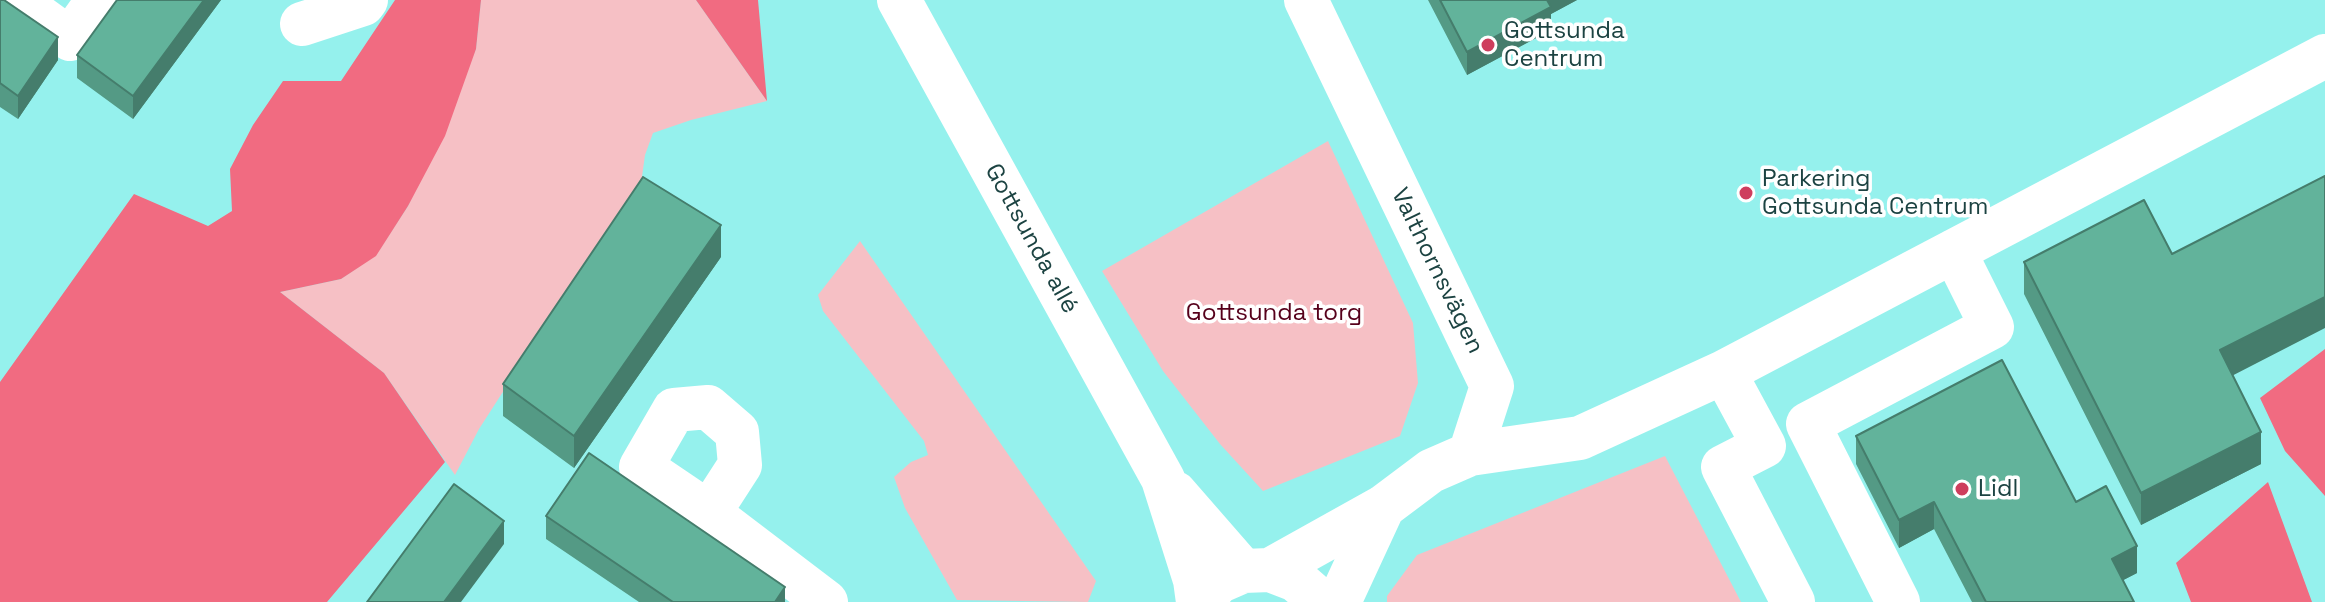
<!DOCTYPE html>
<html>
<head>
<meta charset="utf-8">
<style>
  body { margin:0 }
  canvas { display:block; background:#95f1ed }
</style>
</head>
<body>
<canvas width="2325" height="602"></canvas>
<script>
const context = document.querySelector('canvas').getContext('2d');
context.lineJoin = 'round';
function paint(path, color) { context.fillStyle = color; context.fill(path, 'evenodd'); }
const shape = rows => new Path2D(rows.map(r => 'M' + r).join(''));
function trace(path, color, width, dash) { context.strokeStyle = color; context.lineWidth = width; context.lineCap = dash ? 'butt' : 'round'; context.setLineDash(dash || []); context.stroke(path); }
function write(font, color, halo, rows, align = 'center') {
  context.font = font + ' "Space Grotesk",sans-serif'; context.lineWidth = 7; context.setLineDash([]); context.textBaseline = 'middle'; context.strokeStyle = halo; context.fillStyle = color; for (const [text, x, y, turn = 0] of rows) {
    context.save(); context.translate(x, y); context.rotate((+turn || 0) * Math.PI / 180); context.textAlign = isNaN(turn) ? turn : align; if (halo) context.strokeText(text, 0, 0); context.fillText(text, 0, 0); context.restore();
  }
}
const green = shape([
  [481,0,696,0,767,101,691,120,653,133,645,155,640,191,508,384,479,429,455,475,384,373,280,292,341,279,376,255,408,206,476,49],
  [1328,141,1413,323,1418,383,1400,436,1263,491,1220,444,1163,371,1102,271],
  [860,241,1096,581,1088,602,957,600,905,508,894,477,911,462,928,455,924,441,823,311,818,295],
  [1665,456,1741,602,1387,602,1387,596,1417,555]
]);
const forest = shape([
  [395,0,481,0,476,49,445,136,408,206,376,256,341,279,280,292,384,373,445,462,327,602,0,602,0,382,134,194,208,226,232,211,230,169,253,125,283,81,341,81],
  [696,0,758,0,767,101],
  [2325,349,2325,496,2285,451,2260,398],
  [2268,482,2312,602,2191,602,2176,563]
]);
const minor = shape([
  [16,0,70,39,98,0],
  [899,0,1163,479,1195,580,1198,602],
  [1306,0,1492,386,1470,454],
  [302,24,363,4,366,0],
  [1724,372,1764,446,1723,467,1793,602],
  [1175,493,1243,571],
  [709,513,740,465,737,432,708,407,674,410,641,467,709,513,826,602],
  [1270,570,1383,507,1431,471,1470,454,1580,438,1724,372,2325,56],
  [1201,602,1218,582,1243,571,1270,570,1296,580,1311,593,1316,602],
  [1339,602,1383,507],
  [1898,602,1808,424,1992,327,1954,251]
]);
const wall = shape([
  [0,0,58,60,18,119,0,107],
  [117,0,221,0,133,119,77,78,77,55],
  [1428,0,1577,0,1551,14,1551,30,1467,75],
  [721,257,574,468,503,416,503,384],
  [2024,262,2233,376,2261,464,2141,525,2024,294],
  [1856,436,2076,502,2137,573,2123,580,2134,602,1972,602,1934,529,1899,548,1856,464],
  [546,516,785,602,639,602,546,539]
]);
const shadedWall = shape([
  [204,0,221,0,133,119,133,96],
  [1544,0,1577,0,1551,14,1551,30,1467,75,1467,52],
  [58,37,58,60,18,119,18,96],
  [721,225,721,257,574,468,574,436],
  [2325,297,2325,328,2220,382,2220,350],
  [2261,432,2261,464,2141,525,2141,493],
  [1934,502,1934,529,1899,548,1899,520],
  [504,521,504,544,461,602,444,602],
  [2137,546,2137,573,2112,586,2112,559],
  [785,587,785,602,775,602]
]);
const building = shape([
  [0,0,4,0,58,37,18,96,0,83,0,0],
  [117,0,204,0,133,96,77,55,117,0],
  [1440,0,1547,0,1551,7,1467,52,1440,0],
  [2325,176,2325,297,2220,350,2261,432,2141,493,2024,262,2144,200,2172,254,2325,176],
  [643,177,721,225,574,436,503,384,643,177],
  [2002,360,2076,502,2106,486,2137,546,2112,559,2134,602,1986,602,1934,502,1899,520,1856,436,2002,360],
  [589,453,785,587,775,602,673,602,546,516,589,453],
  [454,484,504,521,444,602,367,602,454,484]
]);
const markers = [
  [1488,45,8,"#ce3e5d"],
  [1746,193,8,"#ce3e5d"],
  [1962,489,8,"#ce3e5d"]
];
const poiNames = [
  ["Gottsunda",1504,31],
  ["Centrum",1504,59],
  ["Parkering",1762,179],
  ["Gottsunda Centrum",1762,207],
  ["Lidl",1978,489]
];
const streetNames = [
  ["Gottsunda allé",1031,239,61],
  ["Valthornsvägen",1437,271,64]
];
const parkNames = [
  ["Gottsunda torg",1274,313]
];
paint(green, '#f6c0c5');
paint(forest, '#f16b81');
trace(minor, '#fff', 44);
paint(wall, '#549a85');
paint(shadedWall, '#457d6c');
paint(building, '#62b39b');
trace(building, '#457d6c', 2);
for (const [x, y, r, color] of markers) { const dot = new Path2D(); dot.arc(x, y, r, 0, 2 * Math.PI); context.fillStyle = color; context.fill(dot); trace(dot, '#fff', 3); }
write('24px', '#1c4342', '#fff', poiNames, 'left');
write('24px', '#1c4342', '#fff', streetNames);
write('24px', '#56001b', '#fff', parkNames);
</script>
</body>
</html>
